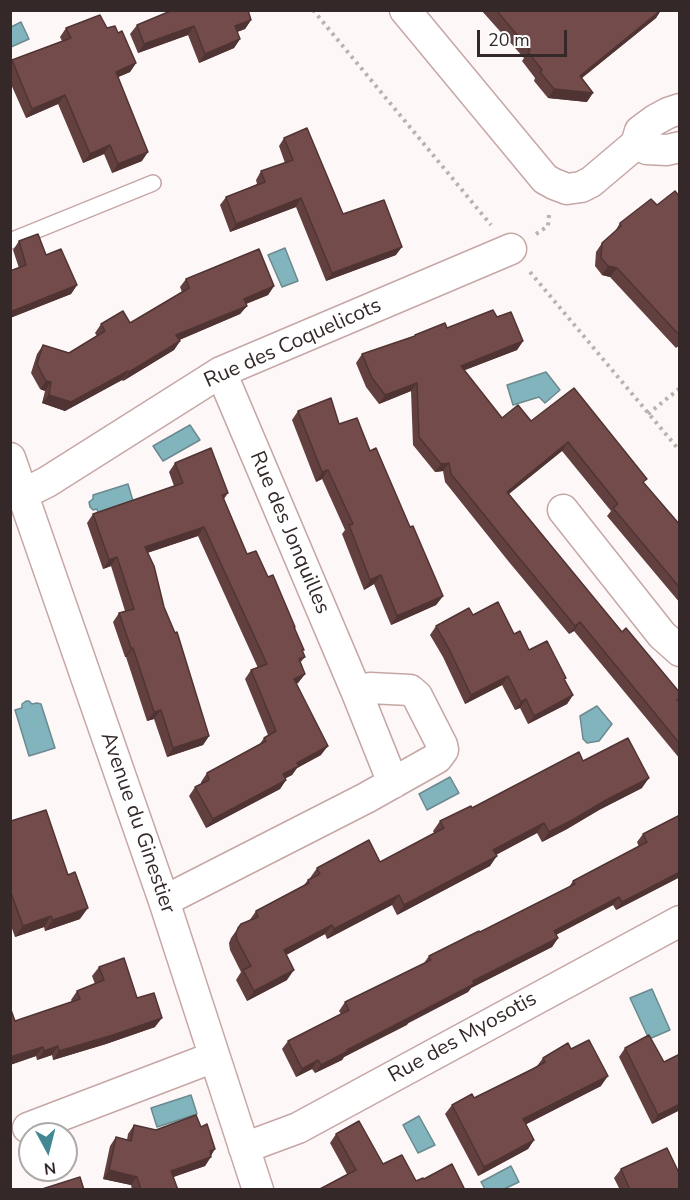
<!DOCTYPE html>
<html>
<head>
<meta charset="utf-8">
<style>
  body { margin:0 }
  #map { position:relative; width:690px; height:1200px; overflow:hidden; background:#fef7f7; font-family:"Nunito Sans",sans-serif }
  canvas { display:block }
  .frame { position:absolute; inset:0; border:12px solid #342928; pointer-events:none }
  .north { position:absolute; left:18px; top:1122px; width:60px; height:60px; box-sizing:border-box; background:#fff; border:2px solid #aea9a9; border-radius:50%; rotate:173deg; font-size:16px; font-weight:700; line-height:24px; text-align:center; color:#342928 }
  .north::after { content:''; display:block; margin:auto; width:21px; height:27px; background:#428892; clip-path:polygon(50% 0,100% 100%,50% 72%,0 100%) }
  .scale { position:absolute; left:477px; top:30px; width:90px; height:27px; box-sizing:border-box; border:3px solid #342928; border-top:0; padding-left:8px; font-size:18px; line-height:21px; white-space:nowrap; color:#342928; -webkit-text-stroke:4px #fff; paint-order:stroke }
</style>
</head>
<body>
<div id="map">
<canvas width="690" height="1200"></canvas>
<div class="frame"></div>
<div class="north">N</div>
<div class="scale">20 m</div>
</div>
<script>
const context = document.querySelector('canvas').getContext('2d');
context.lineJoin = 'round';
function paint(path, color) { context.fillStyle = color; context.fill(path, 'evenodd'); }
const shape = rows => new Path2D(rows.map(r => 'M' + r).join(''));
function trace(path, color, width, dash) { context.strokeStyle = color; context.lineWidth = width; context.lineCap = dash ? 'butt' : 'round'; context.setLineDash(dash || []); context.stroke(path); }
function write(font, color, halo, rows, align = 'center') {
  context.font = font + ' "Nunito Sans",sans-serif'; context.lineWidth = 6; context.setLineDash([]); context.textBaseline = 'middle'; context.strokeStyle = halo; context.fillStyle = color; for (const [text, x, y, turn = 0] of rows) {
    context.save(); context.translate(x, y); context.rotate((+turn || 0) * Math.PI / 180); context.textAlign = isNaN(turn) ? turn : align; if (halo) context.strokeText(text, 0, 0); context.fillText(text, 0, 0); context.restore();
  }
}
const water = shape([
  [21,22,29,39,11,47,11,27,21,22],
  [285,248,298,281,282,287,268,255,285,248],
  [546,372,560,390,545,403,539,397,513,405,507,385,546,372],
  [190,425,200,440,163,461,153,446,190,425],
  [128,484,133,501,98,513,97,509,93,510,90,507,89,502,93,499,93,495,128,484],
  [26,701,29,701,32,704,37,703,41,704,55,748,29,756,15,710,22,708,22,704,26,701],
  [597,706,612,724,599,741,587,743,583,739,580,716,597,706],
  [450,777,459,793,427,810,419,794,450,777],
  [652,989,670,1030,649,1039,630,998,652,989],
  [191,1095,197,1114,157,1127,151,1108,191,1095],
  [419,1116,435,1145,418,1153,403,1125,419,1116],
  [511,1166,519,1182,504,1189,485,1189,481,1182,511,1166]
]);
const path = shape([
  [313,10,491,225],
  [536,234,548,226,549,215],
  [530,272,680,451],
  [648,414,680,388]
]);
const lane = shape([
  [10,241,153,183]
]);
const street = shape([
  [405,10,545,179,554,184,567,189,581,187,591,182,636,144,640,131,655,120,668,113,680,109],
  [636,144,647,149,667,150,680,147],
  [221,372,357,693,393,783],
  [10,458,164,901,258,1190],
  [23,494,47,482,221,372,511,249],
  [563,510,662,635,680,651],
  [164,901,366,798,437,758,443,750,442,745,417,696,410,690,370,688,357,693],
  [28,1128,214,1057],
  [244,1148,298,1128,680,921]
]);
const wall = shape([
  [481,10,661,10,656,18,582,78,587,102,548,98,534,81,535,78,522,61,524,58],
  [251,20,245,29,237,32,240,39,234,48,199,63,188,35,138,53,130,34,137,25],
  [66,28,107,28,118,33,136,63,130,72,118,77,142,161,112,173,104,154,83,163,58,104,26,118,10,82,10,62,12,60,62,41,60,37],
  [284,138,343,214,396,255,326,281,296,207,230,232,220,205,226,197,257,184,256,180,261,171,285,163,279,146],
  [680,197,680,345,676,348,610,277,602,275,595,266,596,252,602,243,614,233,620,223,657,205],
  [19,241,46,255,77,285,71,294,10,318,10,271,19,268,13,250],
  [186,279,274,286,268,295,246,304,247,306,240,314,179,340,180,341,174,350,123,381,122,380,65,411,42,403,45,391,40,389,31,373,37,354,43,345,69,353,97,336,95,333,101,324,130,323,182,292,180,287],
  [497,317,523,341,517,350,464,370,502,418,531,421,644,483,680,525,680,603,607,516,611,511,562,451,509,494,680,703,680,759,574,631,569,634,509,562,445,482,443,471,435,472,413,445,411,391,379,404,366,387,356,363,362,354,414,337,415,335],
  [298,411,339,424,370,451,443,596,436,605,391,625,374,584,364,590,342,534,345,530,322,479,316,482,292,420],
  [175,463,228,493,224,499,247,554,268,577,294,628,305,657,300,663,305,674,298,683,296,684,321,755,297,768,292,775,285,778,286,780,280,789,206,828,189,796,195,787,201,784,201,782,207,773,259,745,264,738,268,735,245,679,251,670,258,668,198,536,147,553,164,607,209,736,203,745,167,757,154,719,147,721,126,657,125,657,113,622,119,613,125,611,111,566,103,569,87,523,93,514,174,486,169,472],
  [473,615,514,634,529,650,565,680,573,695,567,704,528,724,520,708,515,710,502,685,465,704,443,657,430,635,436,626],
  [583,761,642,788,599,810,567,829,542,842,537,833,496,855,490,866,397,915,392,905,327,939,325,934,286,955,287,980,247,1001,236,980,241,972,230,950,229,943,231,938,238,928,249,921,256,911,304,885,308,880,310,879,310,878,317,868,380,862,434,833,433,831,440,821],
  [680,815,680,877,616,910,613,905,556,935,558,938,552,947,471,988,468,992,344,1057,342,1060,315,1073,312,1069,296,1077,282,1049,288,1041,341,1014,339,1011,345,1002,424,963,429,956,480,932,569,887,573,881,639,847,637,842,643,834],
  [10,820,80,919,45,931,44,927,15,937,10,923],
  [99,967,137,998,155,1027,106,1044,53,1060,52,1055,37,1060,36,1056,10,1065,10,1010,15,1021,72,1002,71,1000,77,991,95,984,92,976],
  [625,1048,664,1062,678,1111,652,1124,619,1057],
  [571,1049,601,1086,526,1124,534,1140,528,1149,478,1176,445,1114,452,1105,474,1098,537,1066,543,1058],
  [134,1125,211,1156,211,1157,205,1166,173,1177,178,1190,132,1190,131,1185,103,1179,110,1146,116,1137,127,1140,128,1134],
  [336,1134,383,1164,416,1181,424,1179,464,1188,463,1190,318,1190,347,1174,330,1143],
  [621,1169,680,1190,620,1190,614,1178]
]);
const shadedWall = shape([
  [661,10,656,18,573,85,580,76],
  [251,20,245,29,229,35,235,26],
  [194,26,188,35,138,53,144,44],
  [240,39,234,48,199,63,205,54],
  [136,63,130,72,109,81,116,72],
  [554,89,593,93,587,102,548,98],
  [65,95,58,104,26,118,32,109],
  [110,145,104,154,83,163,90,154],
  [148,152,142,161,112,173,118,164],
  [301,198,296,207,230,232,236,224],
  [402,247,396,255,326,281,332,273],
  [608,266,617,268,610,277,602,275],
  [77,285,71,294,10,318,10,312],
  [274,286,268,295,238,307,244,299],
  [247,306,240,314,170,344,176,335],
  [180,341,174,350,123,381,129,372],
  [523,341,517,350,455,374,461,366],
  [128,371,122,380,65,411,42,403,49,395],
  [46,381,51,382,45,391,40,389],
  [417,383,411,391,379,404,385,395],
  [568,442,562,451,501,500,507,492],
  [449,463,443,471,435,472,441,464],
  [328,470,322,479,316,482,322,472],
  [204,527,198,536,138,556,145,547],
  [117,557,111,566,103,569,109,560],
  [381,575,374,584,364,590,370,580],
  [443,596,436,605,391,625,397,616],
  [580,622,574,631,569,634,575,626],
  [131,648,133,648,126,657,125,657],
  [305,674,298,683,287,688,294,679],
  [508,676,502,685,465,704,471,695],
  [573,695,567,704,528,724,534,716],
  [526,699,520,708,515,710,521,702],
  [161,710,154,719,147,721,154,712],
  [209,736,203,745,167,757,173,748],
  [328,746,321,755,297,768,292,775,277,783,283,774,297,763],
  [649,778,642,788,599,810,567,829,542,842,549,832,606,800],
  [286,780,280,789,206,828,213,819],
  [544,823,537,833,486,860,493,850],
  [497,856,490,866,397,915,404,905],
  [680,872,680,877,616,910,622,902],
  [399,895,392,905,327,939,334,929],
  [619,897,613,905,548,939,554,931],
  [88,908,80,919,45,931,53,920],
  [51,916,44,927,15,937,23,926],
  [332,925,325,934,277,960,284,950],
  [558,938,552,947,471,988,468,992,409,1022,407,1025,344,1057,342,1060,315,1073,321,1065,347,1050,473,981],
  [294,970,287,980,247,1001,254,991],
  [162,1018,155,1027,106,1044,53,1060,59,1051],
  [58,1046,52,1055,37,1060,44,1051],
  [43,1047,36,1056,10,1065,10,1057],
  [318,1060,312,1069,296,1077,302,1069],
  [608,1076,601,1086,517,1129,523,1119],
  [680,1104,680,1108,678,1111,652,1124,658,1115],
  [534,1140,528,1149,478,1176,484,1167],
  [215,1149,205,1166,165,1180,171,1171,210,1151],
  [109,1170,137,1177,131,1185,103,1179]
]);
const building = shape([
  [173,10,248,10,251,20,235,26,240,39,205,54,194,26,144,44,137,25,173,10],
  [496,10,661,10,580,76,593,93,554,89,540,72,542,70,528,52,530,50,496,10],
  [100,15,107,28,115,26,118,33,122,31,136,63,116,72,148,152,118,164,110,145,90,154,65,95,32,109,12,60,71,38,66,28,100,15],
  [307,128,343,214,384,200,402,247,332,273,301,198,236,224,226,197,265,182,261,171,293,160,284,138,307,128],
  [675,191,680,197,680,336,617,268,608,266,601,258,602,243,621,226,620,223,651,199,657,205,675,191],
  [38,234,46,255,61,249,77,285,10,312,10,271,26,265,19,241,38,234],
  [259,249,274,286,244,299,247,306,176,335,180,341,129,372,128,371,71,402,49,395,51,382,46,381,37,364,43,345,69,353,105,331,101,324,123,311,130,323,189,288,186,279,259,249],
  [493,310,497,317,511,312,523,341,461,366,502,418,518,405,531,421,574,388,647,479,643,482,680,525,680,588,613,508,618,504,568,442,507,492,622,632,626,628,680,693,680,699,677,700,680,703,680,744,580,622,575,626,515,553,451,474,449,463,441,464,419,437,417,383,385,395,372,378,362,354,415,336,415,335,445,323,447,328,493,310],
  [331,398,339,424,357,418,370,451,376,448,410,527,413,526,443,596,397,616,381,575,370,580,349,525,353,524,328,470,322,472,298,411,331,398],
  [211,448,228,493,222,495,247,554,256,551,268,577,273,575,295,627,294,627,304,650,302,650,305,657,299,659,305,674,294,679,328,746,297,763,299,766,283,774,286,780,213,819,195,787,209,780,207,773,266,741,264,738,276,731,251,670,267,664,204,527,145,547,154,566,164,607,175,633,177,632,209,736,173,748,161,710,154,712,133,648,131,648,119,613,134,609,117,557,109,560,93,514,183,483,175,463,211,448],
  [498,602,514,634,520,631,529,650,547,641,566,678,564,679,573,695,534,716,526,699,521,702,508,676,471,695,449,649,436,626,469,608,473,615,498,602],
  [628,738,649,778,606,800,574,819,549,832,544,823,493,850,497,856,404,905,399,895,334,929,332,925,284,950,294,970,254,991,243,970,251,966,237,940,236,934,238,928,241,924,258,917,256,911,309,883,308,880,320,874,317,868,369,840,380,862,444,828,440,821,471,806,472,808,579,752,583,761,628,738],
  [46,810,68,875,75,872,88,908,53,920,51,916,23,926,10,890,10,820,11,821,46,810],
  [680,815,680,872,622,902,619,897,554,931,558,938,473,981,474,984,347,1050,348,1051,321,1065,318,1060,302,1069,288,1041,349,1010,345,1002,431,960,429,956,479,931,480,932,575,884,573,881,647,842,643,834,680,815],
  [124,958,137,998,154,993,162,1018,113,1035,59,1051,58,1046,44,1051,43,1047,10,1057,10,1010,11,1010,15,1021,80,999,77,991,104,980,99,967,124,958],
  [649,1035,664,1062,680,1054,680,1104,658,1115,625,1048,649,1035],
  [589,1040,608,1076,523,1119,534,1140,484,1167,452,1105,472,1094,474,1098,533,1069,545,1062,543,1058,568,1043,571,1049,589,1040],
  [196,1115,201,1127,207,1124,215,1149,210,1151,211,1157,171,1171,178,1190,141,1190,137,1177,109,1170,116,1137,131,1141,134,1125,156,1130,196,1115],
  [359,1121,383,1164,402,1155,416,1181,423,1178,424,1179,452,1164,464,1188,460,1190,318,1190,356,1170,336,1134,359,1121],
  [667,1148,680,1175,680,1184,679,1184,680,1190,630,1190,621,1169,667,1148],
  [80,1177,84,1190,39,1190,80,1177]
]);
const streetNames = [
  ["Rue des Coquelicots",293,344,-24],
  ["Rue des Jonquilles",289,533,67],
  ["Avenue du Ginestier",137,823,71],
  ["Rue des Myosotis",463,1038,-29]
];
paint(water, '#81b4bc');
trace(water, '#6a8a90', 1.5);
trace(lane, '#c5a7a6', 18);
trace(street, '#c5a7a6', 33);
trace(path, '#bab1b1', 4, [3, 4.5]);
trace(lane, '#fff', 15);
trace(street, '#fff', 30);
paint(wall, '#634040');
paint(shadedWall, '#503434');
paint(building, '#734b4a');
trace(building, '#503434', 1.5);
write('21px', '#342928', '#fff', streetNames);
</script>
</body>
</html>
